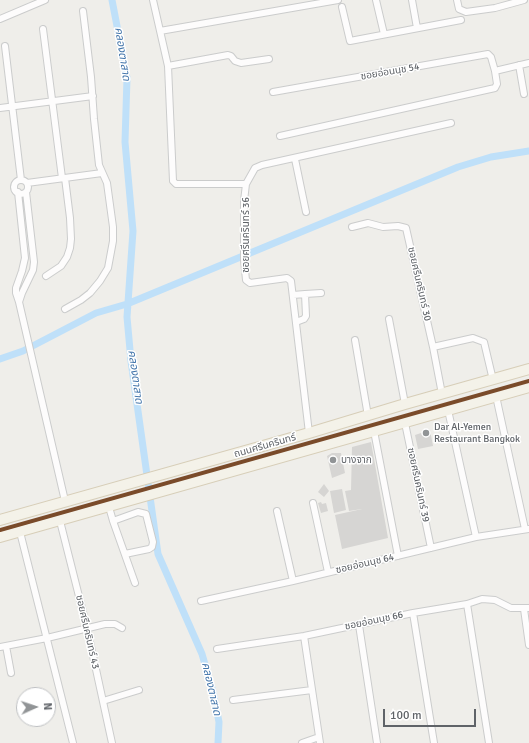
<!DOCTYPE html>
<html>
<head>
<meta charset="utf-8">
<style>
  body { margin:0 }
  #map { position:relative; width:529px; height:743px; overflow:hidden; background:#efeeea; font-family:Signika,sans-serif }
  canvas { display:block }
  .north { position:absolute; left:16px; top:687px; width:40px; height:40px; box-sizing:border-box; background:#fff; border:1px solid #bfc1c3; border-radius:50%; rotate:87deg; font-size:11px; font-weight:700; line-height:16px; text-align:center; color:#5f6368 }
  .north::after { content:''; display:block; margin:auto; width:14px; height:18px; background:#919496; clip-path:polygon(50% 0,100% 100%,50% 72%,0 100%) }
  .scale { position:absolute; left:383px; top:709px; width:93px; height:18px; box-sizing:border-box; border:2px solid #5f6368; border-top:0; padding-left:5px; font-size:12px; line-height:14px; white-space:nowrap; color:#5f6368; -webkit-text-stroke:3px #fff; paint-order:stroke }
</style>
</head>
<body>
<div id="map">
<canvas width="529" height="743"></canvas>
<div class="north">N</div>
<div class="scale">100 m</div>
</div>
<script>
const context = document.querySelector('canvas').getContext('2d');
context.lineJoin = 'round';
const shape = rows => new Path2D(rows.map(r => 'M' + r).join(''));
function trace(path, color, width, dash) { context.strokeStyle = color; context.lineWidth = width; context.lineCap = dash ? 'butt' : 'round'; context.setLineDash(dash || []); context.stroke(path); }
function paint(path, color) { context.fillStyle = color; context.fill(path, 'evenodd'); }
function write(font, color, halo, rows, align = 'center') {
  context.font = font + ' Signika,"Noto Sans Thai",sans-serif'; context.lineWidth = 3; context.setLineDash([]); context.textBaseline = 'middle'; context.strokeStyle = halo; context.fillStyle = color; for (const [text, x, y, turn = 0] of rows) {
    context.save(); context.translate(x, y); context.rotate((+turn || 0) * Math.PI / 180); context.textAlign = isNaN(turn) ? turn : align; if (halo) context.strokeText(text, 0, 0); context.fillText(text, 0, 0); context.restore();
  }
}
const canal = shape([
  [112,0,127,78,125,142,133,231,127,317,131,361,158,554,202,654,213,692,219,722,218,743],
  [0,359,23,351,96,313,127,304,458,167,491,157,529,151]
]);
const building = shape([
  [430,430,433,446,418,449,415,435],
  [371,442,388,538,342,549,335,515,362,509,349,511,345,491,351,490,352,447],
  [332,453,341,453,345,473,332,478,327,456],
  [324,484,329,491,324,497,318,492],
  [342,489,346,510,334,513,330,491],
  [321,502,322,504,326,503,328,511,321,513,318,503]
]);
const street = shape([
  [153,0,168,66,173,181,176,184,246,184],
  [376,0,384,34],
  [412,0,417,28],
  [457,0,459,9,466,12,495,8,524,0],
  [342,7,350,41,461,20],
  [0,19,45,0],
  [43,29,62,178],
  [160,31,338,0],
  [5,46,21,180],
  [519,65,524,94],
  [168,66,228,55,231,56,235,61,241,63,269,59],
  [495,71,529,63],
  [273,92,488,54,491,57,495,71,497,84,495,88,280,136],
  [0,108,93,96],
  [295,159,306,212],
  '14 187a7 7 0 1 1 14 0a7 7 0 1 1-14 0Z',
  [27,183,102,173],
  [18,192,25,258,22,271,16,288,16,293,19,302,65,501],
  [352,227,368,223,383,227,398,226,406,228,433,347,442,394],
  [46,276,61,266,67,257,70,248,71,239,70,218,65,178],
  [305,294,321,293],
  [293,295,305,294,306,316,304,319,296,322],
  [19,302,22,293,33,270,34,262,26,192],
  [65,309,81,300,90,293,100,281,108,268,113,241,113,227,107,183,99,165,94,119,91,77,83,11],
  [389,319,405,404],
  [355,340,368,416],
  [433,347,473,338,481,341,484,342,493,380],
  [496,396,525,529],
  [448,410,476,537],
  [405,423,431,548],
  [374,431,398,556],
  [309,433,291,281,287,278,250,283,246,280,244,260,244,201,246,184,255,168,262,165,451,123],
  [313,503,328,572],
  [109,507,113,521,135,583],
  [277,511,293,581],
  [60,521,87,628,112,743],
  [113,521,138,512,146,514,153,542,152,547,149,549,125,554],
  [20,532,73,743],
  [201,601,293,581,476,537,529,529],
  [467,604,489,743],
  [524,609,529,645],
  [413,613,434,743],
  [359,625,377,743],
  [304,636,320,743],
  [6,646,11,673],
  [0,647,47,638,105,624,115,624,122,628],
  [217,649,304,636,413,613,467,604,482,599,495,600,511,608,529,608],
  [233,700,312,690],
  [103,701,139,690],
  [302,743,319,737]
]);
const primary = shape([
  [0,520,309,433,405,404,529,369],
  [0,537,529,387]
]);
const metro1 = shape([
  [0,530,529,381]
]);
const markers = [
  [426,433,4,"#919496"],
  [333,460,4,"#919496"]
];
const streetNames = [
  ["ซอยอ่อนนุช 54",390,72,-10],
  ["ซอยศรีนครินทร์ 36",246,235,-90],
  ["ซอยศรีนครินทร์ 30",419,284,77],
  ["ถนนศรีนครินทร์",265,446,-16],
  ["ซอยศรีนครินทร์ 39",418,485,78],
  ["ซอยอ่อนนุช 64",365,564,-13],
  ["ซอยอ่อนนุช 66",374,621,-12],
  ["ซอยศรีนครินทร์ 43",87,632,77]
];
const poiNames = [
  ["Dar Al-Yemen",434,427],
  ["Restaurant Bangkok",434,439],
  ["บางจาก",341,460]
];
const waterNames = [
  ["คลองตาสาด",122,54,81],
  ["คลองตาสาด",135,377,82],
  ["คลองตาสาด",211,689,77]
];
trace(canal, '#bfe0f9', 7);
paint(building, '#d6d5d3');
trace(street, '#cbcccc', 8);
trace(primary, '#d7ceb8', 12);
trace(street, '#fdfcfc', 6);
trace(primary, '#f4f2e9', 10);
trace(metro1, '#7a4b2a', 4);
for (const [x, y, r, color] of markers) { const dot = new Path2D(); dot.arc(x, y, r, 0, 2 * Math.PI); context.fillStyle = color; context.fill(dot); trace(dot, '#fff', 1.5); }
write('10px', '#5f6368', '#fff', streetNames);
write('10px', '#5f6368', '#fff', poiNames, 'left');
write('italic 11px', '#4174aa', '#fff', waterNames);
</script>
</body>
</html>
